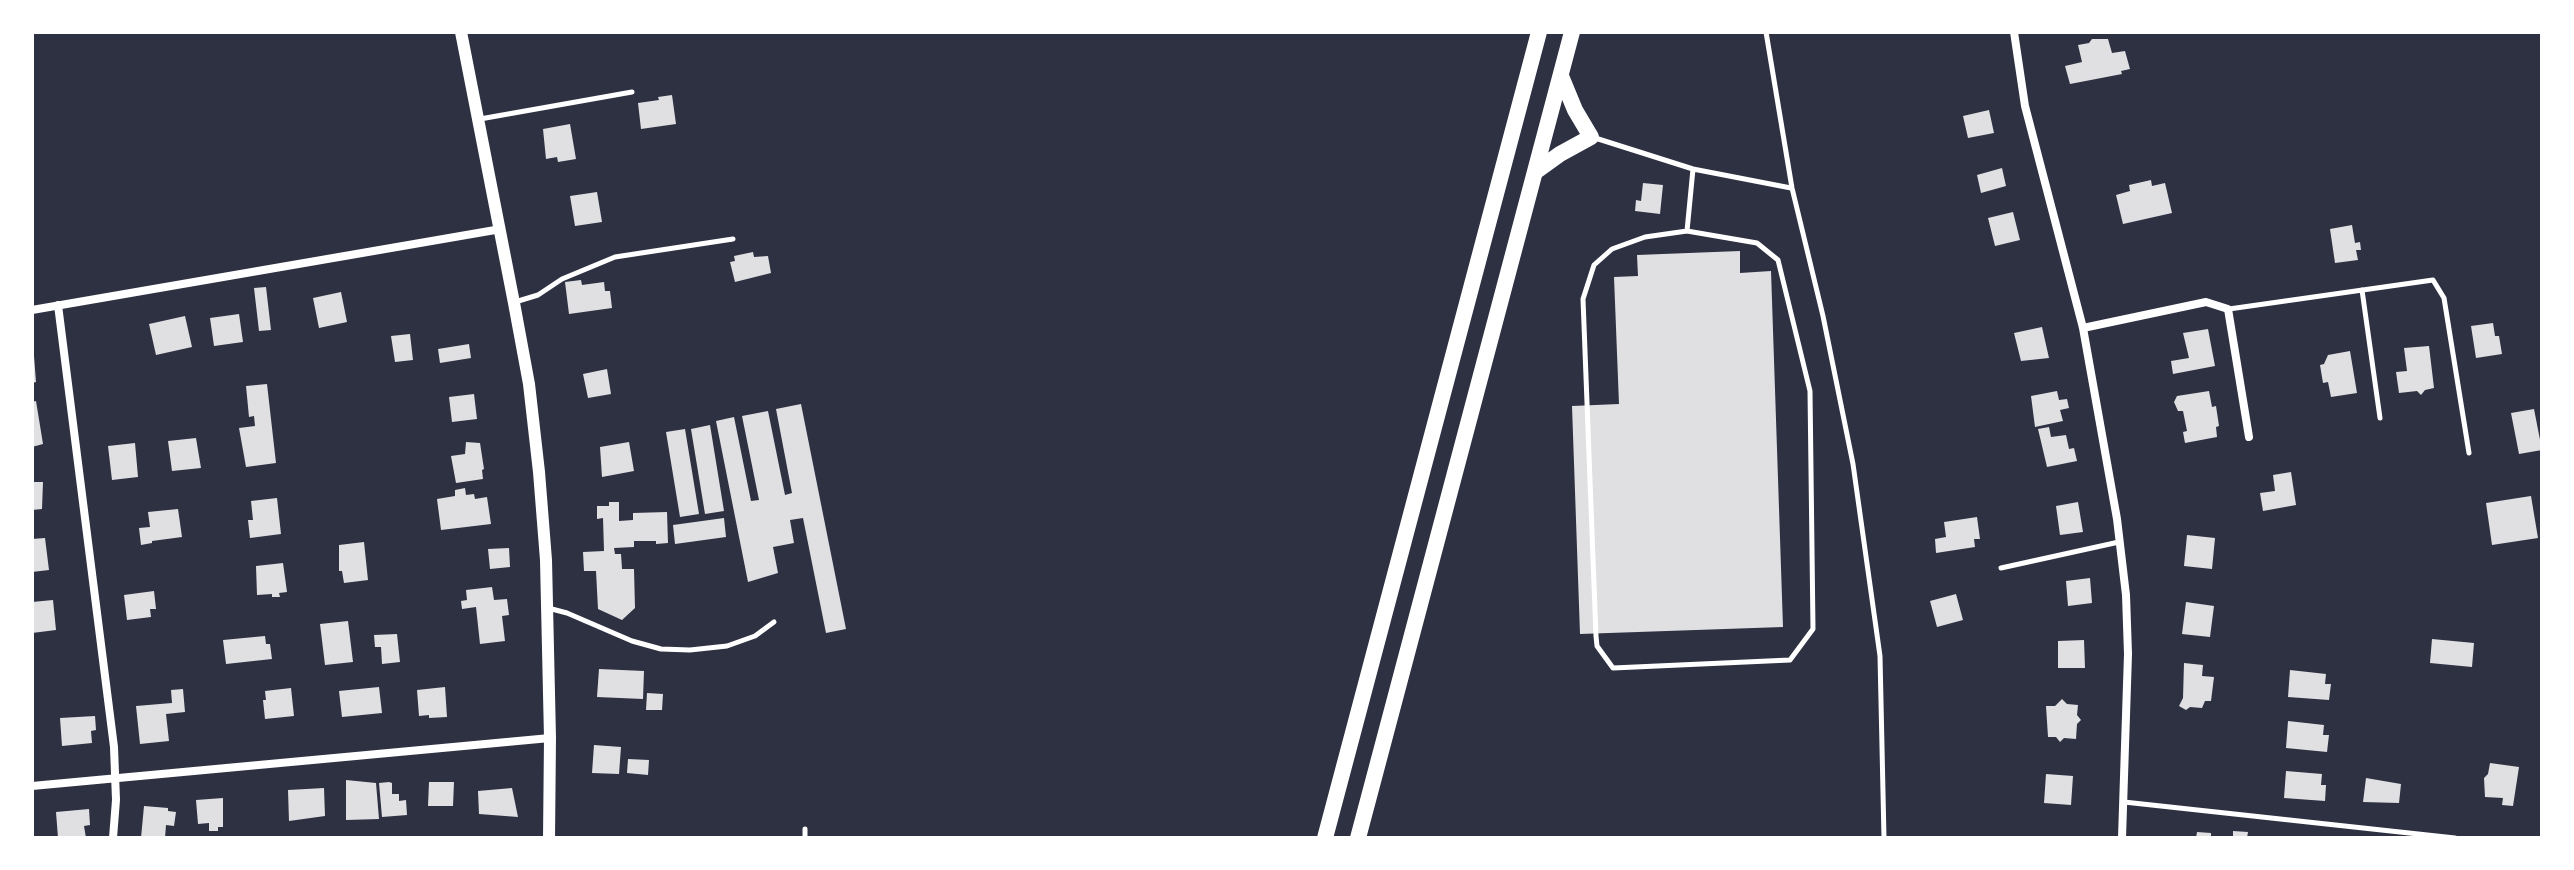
<!DOCTYPE html>
<html>
<head>
<meta charset="utf-8">
<style>
  body { margin:0 }
  #map { position:relative; width:2574px; height:870px; overflow:hidden; background:#2d3142; font-family:Rubik,sans-serif }
  canvas { display:block }
  .frame { position:absolute; inset:0; border:34px solid #fff; pointer-events:none }
</style>
</head>
<body>
<div id="map">
<canvas width="2574" height="870"></canvas>
<div class="frame"></div>
</div>
<script>
const context = document.querySelector('canvas').getContext('2d');
context.lineJoin = 'round';
function paint(path, color) { context.fillStyle = color; context.fill(path, 'evenodd'); }
const shape = rows => new Path2D(rows.map(r => 'M' + r).join(''));
function trace(path, color, width, dash) { context.strokeStyle = color; context.lineWidth = width; context.lineCap = dash ? 'butt' : 'round'; context.setLineDash(dash || []); context.stroke(path); }
const building = shape([
  [2092,39,2108,39,2112,53,2125,51,2130,69,2121,71,2122,74,2070,84,2065,66,2082,62,2078,45,2089,43],
  [672,95,676,124,641,129,638,103,659,100,658,97],
  [1989,110,1994,133,1968,138,1963,116],
  [570,124,576,159,558,162,557,157,546,159,543,129],
  [2002,168,2006,186,1981,193,1977,175],
  [2151,180,2152,186,2165,183,2172,213,2123,224,2116,195,2130,191,2129,185],
  [1643,183,1663,185,1660,214,1635,211,1636,200,1641,201],
  [597,192,602,222,575,226,570,196],
  [2013,212,2020,240,1995,246,1988,218],
  [2352,225,2355,243,2360,242,2361,250,2356,250,2358,260,2335,263,2330,229],
  [1740,251,1740,273,1771,271,1783,627,1580,634,1572,406,1619,404,1614,277,1638,276,1637,255],
  [753,252,754,257,768,256,771,273,735,282,730,262,735,261,734,256],
  [581,280,582,285,604,282,605,291,610,291,612,308,569,314,565,282],
  [266,287,271,330,259,331,254,288],
  [341,292,347,322,319,328,313,298],
  [239,314,243,342,214,346,210,318],
  [185,316,192,347,156,355,149,324],
  [2493,323,2495,336,2499,336,2502,354,2476,358,2471,326],
  [2042,327,2049,358,2021,361,2014,333],
  [2208,329,2215,366,2173,374,2171,361,2189,358,2183,333],
  [410,334,413,360,395,362,391,336],
  [469,344,471,358,440,363,438,349],
  [2429,346,2434,388,2425,390,2421,395,2417,391,2399,393,2396,372,2407,371,2404,348],
  [2350,351,2357,393,2331,397,2328,382,2323,383,2320,365,2324,364,2328,355],
  [32,356,34,356,36,382,32,383],
  [607,369,611,394,588,398,583,374],
  [267,384,276,463,246,467,239,428,255,426,254,416,249,417,246,386],
  [2057,391,2059,400,2067,399,2069,408,2060,410,2063,421,2035,427,2031,396],
  [2209,391,2212,407,2216,406,2219,426,2216,427,2217,437,2185,443,2183,432,2187,431,2183,411,2178,411,2174,402,2177,396],
  [474,394,477,419,452,422,449,397],
  [36,401,43,444,32,447,32,402],
  [801,404,846,629,826,633,803,518,790,520,794,543,773,547,778,573,748,582,716,421,734,417,751,501,759,500,742,416,768,411,785,495,792,493,776,409],
  [2534,409,2542,450,2519,454,2511,413],
  [710,425,724,511,705,514,691,429],
  [2049,427,2051,437,2066,435,2069,449,2074,448,2077,461,2047,467,2038,429],
  [685,429,699,514,680,517,666,432],
  [196,438,201,468,172,471,168,441],
  [466,442,480,443,484,469,482,470,483,479,456,483,451,456,465,454],
  [629,442,634,471,602,477,600,447],
  [135,443,138,477,112,480,108,446],
  [2291,472,2296,505,2263,511,2260,493,2275,491,2273,475],
  [32,482,43,482,42,509,32,510],
  [465,488,466,495,474,494,475,499,487,497,491,524,441,530,437,499,455,496,455,490],
  [2531,496,2538,538,2492,545,2486,503],
  [277,498,281,534,250,538,248,520,253,520,251,501],
  [609,502,619,502,619,521,633,520,633,513,667,512,668,543,656,544,656,541,634,541,634,547,614,548,615,554,621,554,622,569,634,569,635,608,622,620,598,609,596,571,584,571,583,552,604,551,603,518,597,519,597,506,609,506],
  [2078,502,2083,532,2060,535,2056,506],
  [178,509,182,537,152,541,152,543,141,545,139,528,150,527,148,512],
  [1977,517,1980,539,1974,539,1975,547,1936,553,1935,539,1946,537,1944,522],
  [724,518,726,537,675,544,673,525],
  [2187,535,2215,538,2212,569,2184,566],
  [45,538,49,570,32,572,32,539],
  [364,542,368,580,344,583,342,571,339,571,339,545],
  [509,548,510,567,490,569,488,549],
  [283,563,287,592,279,593,280,597,272,597,272,594,257,595,256,566],
  [2090,578,2092,603,2068,606,2066,581],
  [492,587,494,600,507,599,509,615,502,616,505,641,480,644,476,607,462,609,461,601,467,600,466,590],
  [154,591,156,609,150,609,151,617,127,620,124,595],
  [1956,594,1963,620,1937,627,1930,601],
  [53,600,56,630,32,633,32,602],
  [2186,602,2214,606,2210,637,2182,634],
  [348,621,353,662,325,665,320,624],
  [397,634,400,662,382,664,381,647,375,647,374,635],
  [265,636,266,644,270,644,272,659,226,664,223,640],
  [2432,639,2474,643,2472,667,2430,663],
  [2084,640,2085,668,2058,668,2058,641],
  [2184,663,2203,665,2202,676,2214,677,2211,701,2205,701,2202,708,2190,707,2186,710,2179,706,2183,698],
  [599,669,644,671,643,699,597,697],
  [2290,670,2326,674,2325,684,2331,684,2329,700,2288,697],
  [379,687,382,713,342,717,339,691],
  [445,687,447,717,429,718,429,715,419,716,417,690],
  [291,688,294,716,265,719,263,700,266,700,265,691],
  [183,689,185,712,166,714,169,741,140,744,136,706,172,703,171,690],
  [647,693,663,694,662,710,646,710],
  [2062,699,2067,704,2078,705,2077,715,2081,720,2077,724,2076,739,2064,738,2060,742,2056,737,2048,737,2046,706,2055,706],
  [95,716,96,730,91,731,92,743,62,746,60,718],
  [2288,721,2324,725,2323,735,2329,735,2327,752,2286,748],
  [594,745,621,747,619,774,592,773],
  [628,759,649,760,648,775,627,773],
  [2490,763,2519,767,2513,806,2502,805,2503,798,2485,797,2484,778,2488,774],
  [2286,771,2322,774,2321,785,2326,785,2325,801,2284,798],
  [2046,774,2073,776,2071,805,2044,803],
  [2366,778,2401,784,2399,803,2363,802],
  [346,780,376,783,379,819,346,820],
  [389,782,392,783,392,794,399,794,399,801,406,800,407,815,382,817,379,783],
  [429,782,454,782,453,806,428,806],
  [324,788,325,816,289,821,288,790],
  [512,788,518,817,479,814,478,791],
  [223,798,223,827,218,827,218,831,209,831,209,823,198,824,196,800],
  [144,806,168,808,168,811,176,812,174,826,166,825,165,838,141,838],
  [89,809,90,825,84,826,86,838,58,838,56,812],
  [2233,831,2248,832,2247,838,2233,838],
  [2197,832,2211,833,2211,838,2196,838]
]);
const service = shape([
  [1766,32,1792,188,1823,316,1853,464,1880,656,1884,838],
  [480,119,632,92],
  [1592,137,1693,169,1791,188],
  [1687,231,1757,243,1778,260,1810,391,1813,629,1790,660,1613,668,1597,646,1596,636,1583,299,1594,265,1612,249,1645,237,1687,231,1693,169],
  [2362,290,2380,418],
  [515,302,538,295,562,279,615,257,733,239],
  [2229,309,2433,280,2444,298,2469,453],
  [2001,568,2119,542],
  [548,608,567,613,632,641,661,649,690,650,727,646,755,636,774,622],
  [2124,802,2455,838],
  [805,838,805,829]
]);
const minor = shape([
  [2014,32,2025,106,2083,328,2117,519,2126,595,2128,654,2122,838],
  [58,305,114,747,116,800,113,838],
  [32,310,501,229],
  [2083,328,2206,302,2228,309,2249,437],
  [32,786,550,738]
]);
const tertiary = shape([
  [461,32,514,303,529,384,539,472,546,560,550,738,549,838]
]);
const primary = shape([
  [1535,172,1560,154,1591,137,1575,110,1561,76],
  [1325,838,1539,32],
  [1358,838,1572,32]
]);
paint(building, '#e0e0e3');
trace(service, '#fff', 5);
trace(minor, '#fff', 8);
trace(tertiary, '#fff', 12);
trace(primary, '#fff', 16);
</script>
</body>
</html>
